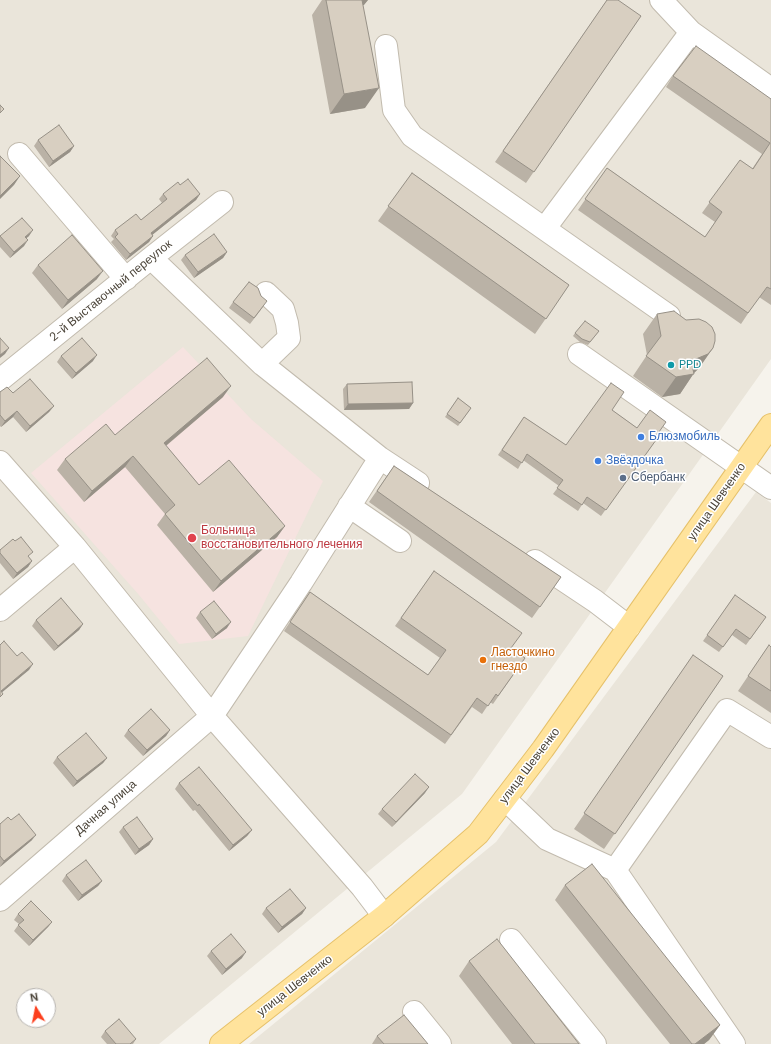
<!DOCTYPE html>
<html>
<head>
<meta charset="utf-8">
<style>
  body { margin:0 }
  #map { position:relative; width:771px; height:1044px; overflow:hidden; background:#f6f3ec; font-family:"DM Sans",sans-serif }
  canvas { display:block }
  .north { position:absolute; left:16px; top:988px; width:40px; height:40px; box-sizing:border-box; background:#fff; border:1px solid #b7b4b0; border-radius:50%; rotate:350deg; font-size:11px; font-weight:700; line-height:16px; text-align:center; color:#4b4439 }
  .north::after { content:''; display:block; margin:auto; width:14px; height:18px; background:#fc3f1d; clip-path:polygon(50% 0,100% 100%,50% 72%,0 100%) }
</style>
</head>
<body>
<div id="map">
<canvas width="771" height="1044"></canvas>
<div class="north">N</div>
</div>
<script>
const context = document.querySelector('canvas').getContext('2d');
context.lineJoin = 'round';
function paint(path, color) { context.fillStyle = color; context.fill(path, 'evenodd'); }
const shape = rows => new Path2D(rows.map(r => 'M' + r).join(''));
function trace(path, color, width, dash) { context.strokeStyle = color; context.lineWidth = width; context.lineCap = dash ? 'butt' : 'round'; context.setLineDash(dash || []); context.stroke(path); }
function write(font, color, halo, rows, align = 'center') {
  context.font = font + ' "DM Sans",sans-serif'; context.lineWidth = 3; context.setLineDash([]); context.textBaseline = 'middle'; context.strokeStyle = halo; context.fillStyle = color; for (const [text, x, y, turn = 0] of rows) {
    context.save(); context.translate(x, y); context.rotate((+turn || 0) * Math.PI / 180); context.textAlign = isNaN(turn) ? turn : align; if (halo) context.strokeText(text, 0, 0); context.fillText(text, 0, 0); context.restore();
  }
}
const residential = shape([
  [0,0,771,0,771,359,462,794,159,1044,0,1044],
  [24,996,48,996,48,1020,24,1020],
  [756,492,771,503,771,1044,249,1044,496,842]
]);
const medical = shape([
  [183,347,251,419,323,481,248,636,179,644,139,595,31,473]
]);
const minor = shape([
  [661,0,691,32,771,89],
  [386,46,394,110,412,136,669,316],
  [19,154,126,279],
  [545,228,691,32],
  [151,258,262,364,380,458,418,483],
  [579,354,771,488],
  [262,364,289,338,287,323,283,309,266,293],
  [0,380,151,258,222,202],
  [0,462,75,547,212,716,362,887,384,916],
  [349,506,400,541],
  [535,561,595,601,629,627],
  [0,610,75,547],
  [505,799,547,839,615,870,727,710,771,737],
  [615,870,734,1044],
  [0,900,212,716,301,583,380,458],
  [511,940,595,1044],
  [414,1012,440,1044]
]);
const major = shape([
  [221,1044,384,916,478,834,543,749,771,425]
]);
const wall = shape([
  [322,0,368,0,363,5,365,108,330,114,312,15],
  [607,0,641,16,526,183,495,162],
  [673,76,771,99,771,305,759,297,741,324,578,210,607,168,705,237,715,222,702,213,740,160,752,169,762,154,666,87],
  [38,140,74,146,70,152,49,167,34,146],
  [412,173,569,285,535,334,378,221],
  [180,185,200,194,196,200,152,235,153,236,149,242,126,260,111,242,114,239,111,236,115,230,141,220,162,203,159,199,163,194],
  [0,236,29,236,26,238,24,246,10,258,0,247],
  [227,252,223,258,194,278,181,260,185,255],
  [38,265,97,279,62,309,32,273],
  [261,296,263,307,250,324,229,308,233,302],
  [657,314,686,320,713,348,699,368,694,373,680,394,662,397,633,376,647,355,643,334],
  [599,331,588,345,580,342,573,336,575,333],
  [61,356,93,361,72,379,57,362],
  [347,384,413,403,409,409,344,410,343,389],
  [0,392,13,393,54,406,49,412,26,432,13,417,1,427,0,426],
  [223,397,166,446,199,485,285,526,277,537,213,592,157,525,165,514,125,467,84,502,57,470,65,459,115,435],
  [458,398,471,408,458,426,445,417],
  [612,410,637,428,656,440,601,516,583,503,578,511,553,494,559,486,523,460,518,469,498,455,524,417,566,445],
  [394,466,561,577,532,618,369,502],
  [0,550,29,558,32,561,28,567,13,579,0,563],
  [434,571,511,648,525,658,493,704,490,702,482,714,472,707,445,744,284,631,310,592,428,675,440,658,395,626],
  [735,595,766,617,746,645,732,635,719,652,703,641],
  [200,612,227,628,212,639,196,618],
  [36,620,83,624,79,630,54,651,32,626],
  [769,645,771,647,771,713,738,691],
  [693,655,723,676,604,849,574,829],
  [128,730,170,730,166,736,143,756,124,736],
  [57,757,107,758,103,763,73,787,53,763],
  [179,783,252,830,247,836,229,851,195,810,193,811,175,789],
  [425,793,392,827,378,814,382,809],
  [11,820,32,840,0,867,0,824],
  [123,827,153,839,149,845,135,855,119,832],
  [66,875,102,881,98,886,78,901,62,881],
  [565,885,720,1025,709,1040,704,1044,670,1044,555,900],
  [266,908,306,908,302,914,278,933,262,914],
  [18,914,52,922,48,927,29,946,14,931,19,924,14,920],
  [211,951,242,958,222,975,207,956],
  [469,961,579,1044,512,1044,459,976],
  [105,1031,136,1039,133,1044,107,1044,101,1037],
  [377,1036,428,1044,372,1044]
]);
const shadedWall = shape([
  [353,0,368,0,364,5,346,9],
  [379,88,365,108,330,114,344,94],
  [74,146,70,152,49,167,53,161],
  [20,176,14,185,0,199,0,196],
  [200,194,196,200,147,239,151,233],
  [33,230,29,236,21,243,25,237],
  [153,236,149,242,126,260,130,254],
  [28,240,24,246,10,258,14,252],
  [227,252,223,258,194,278,198,272],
  [103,271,97,279,62,309,68,300],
  [9,348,5,354,0,358,0,355],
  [713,348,699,368,694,373,680,394,662,397,676,377,691,361],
  [97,355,93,361,72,379,76,373],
  [231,386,223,397,156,454,164,443],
  [413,403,409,409,344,410,348,404],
  [54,406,49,412,26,432,30,426],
  [17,411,13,417,1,427,5,421],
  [133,456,125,467,84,502,92,491],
  [285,526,277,537,213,592,221,581],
  [32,561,28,567,13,579,17,573],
  [231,622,227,628,212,639,216,634],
  [83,624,79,630,54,651,58,646],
  [33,664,29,670,0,694,1,691],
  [170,730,166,736,143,756,147,750],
  [107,758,103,763,73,787,77,781],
  [429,787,425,793,392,827,396,822],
  [252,830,247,836,229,851,233,845],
  [36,835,32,840,0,867,4,861],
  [153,839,149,845,135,855,139,849],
  [102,881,98,886,78,901,82,895],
  [306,908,302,914,278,933,282,927],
  [52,922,48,927,29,946,33,940],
  [246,952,242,958,222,975,226,969],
  [720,1025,709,1040,704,1044,695,1044]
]);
const building = shape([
  [326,0,362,0,379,88,344,94,326,0],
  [607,0,618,0,641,16,534,172,503,151,607,0],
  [696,46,771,99,771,289,767,287,748,313,585,199,607,168,705,237,722,212,709,202,740,160,753,169,770,143,673,76,696,46],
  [0,105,4,109,0,113,0,105],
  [59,125,74,146,53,161,38,140,59,125],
  [0,156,20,176,0,196,0,156],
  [412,173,569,285,546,319,388,206,412,173],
  [188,179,200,194,151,233,153,236,130,254,115,237,118,234,115,230,136,214,141,220,167,199,163,194,178,182,180,185,188,179],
  [22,218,33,230,25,237,28,240,14,252,0,236,22,218],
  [214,234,227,252,198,272,185,255,214,234],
  [72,235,103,271,68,300,38,265,72,235],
  [249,282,258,288,261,296,267,301,254,318,233,302,249,282],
  [674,311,686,320,699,319,706,322,712,327,715,334,715,341,713,348,708,354,691,361,694,374,676,377,646,356,661,336,657,314,674,311],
  [585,321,599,331,590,342,582,339,575,333,585,321],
  [0,338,9,348,0,355,0,338],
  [82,338,97,355,76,373,61,356,82,338],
  [207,358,231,386,164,443,199,485,229,460,285,526,221,581,165,514,175,505,133,456,92,491,65,459,106,424,115,435,207,358],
  [30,379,54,406,30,426,17,411,5,421,0,415,0,392,7,387,13,393,30,379],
  [412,382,413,403,348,404,347,384,412,382],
  [611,383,624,392,612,410,637,428,650,410,666,422,654,439,656,440,606,510,587,497,582,505,557,488,563,480,527,454,522,463,502,450,524,417,566,445,611,383],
  [458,398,471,408,460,423,447,414,458,398],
  [394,466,561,577,540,607,377,491,394,466],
  [21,537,33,552,28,556,32,561,17,573,0,553,0,550,13,539,15,541,21,537],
  [434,571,522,633,511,648,525,658,498,696,496,694,488,706,477,698,451,735,290,622,310,592,428,675,446,650,401,618,434,571],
  [735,595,766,617,750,639,736,629,723,647,707,635,735,595],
  [61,598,83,624,58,646,36,620,61,598],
  [214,601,231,622,216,634,200,612,214,601],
  [4,641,17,656,22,652,33,664,1,691,3,694,0,697,0,645,4,641],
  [769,645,771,647,771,691,748,676,769,645],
  [693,655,723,676,615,834,584,813,693,655],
  [151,709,170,730,147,750,128,730,151,709],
  [86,733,107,758,77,781,57,757,86,733],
  [199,767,252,830,233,845,199,804,198,806,179,783,199,767],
  [415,774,429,787,396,822,382,809,415,774],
  [19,814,36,835,4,861,0,856,0,824,8,817,11,820,19,814],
  [137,817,153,839,139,849,123,827,137,817],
  [86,860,102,881,82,895,66,875,86,860],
  [592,864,720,1025,695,1044,692,1044,565,885,592,864],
  [290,889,306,908,282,927,266,908,290,889],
  [31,901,52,922,33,940,18,925,24,920,18,914,31,901],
  [231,934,246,952,226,969,211,951,231,934],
  [497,939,579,1044,535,1044,469,961,497,939],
  [404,1015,428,1044,384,1044,377,1036,404,1015],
  [119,1019,136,1039,130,1044,116,1044,105,1031,119,1019]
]);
const markers = [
  [671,365,4,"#0f9aa8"],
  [641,437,4,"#3f7fe0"],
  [598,461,4,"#3f7fe0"],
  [623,478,4,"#5c6f8a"],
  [192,538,5,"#e0444e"],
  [483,660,4,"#e8710a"]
];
const streetNames = [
  ["2-й Выставочный переулок",111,291,-39],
  ["улица Шевченко",717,502,-55],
  ["улица Шевченко",530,766,-53],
  ["Дачная улица",106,808,-41],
  ["улица Шевченко",295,986,-38]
];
const cultureNames = [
  ["PPD",679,365]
];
const shopNames = [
  ["Блюзмобиль",649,437],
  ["Звёздочка",606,461]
];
const serviceNames = [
  ["Сбербанк",631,478]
];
const healthNames = [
  ["Больница",201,531],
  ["восстановительного лечения",201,545]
];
const foodNames = [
  ["Ласточкино",491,653],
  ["гнездо",491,667]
];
paint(residential, '#eae5da');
paint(medical, '#f6e3e0');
trace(minor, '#c2bbae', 24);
trace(major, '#e6c16a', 24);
trace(minor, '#fff', 22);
trace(major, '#ffe39c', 22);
paint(wall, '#bab2a6');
paint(shadedWall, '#979187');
paint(building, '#d8cfc1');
trace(building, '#979187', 1);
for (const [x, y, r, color] of markers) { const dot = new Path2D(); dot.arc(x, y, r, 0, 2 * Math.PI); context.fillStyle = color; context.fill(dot); trace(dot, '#fff', 1.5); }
write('12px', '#4b4439', '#fff', streetNames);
write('12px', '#0d838f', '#fff', cultureNames, 'left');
write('12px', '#366cbe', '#fff', shopNames, 'left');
write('12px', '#4e5e75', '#fff', serviceNames, 'left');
write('12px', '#be3a42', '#fff', healthNames, 'left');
write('12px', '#c56008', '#fff', foodNames, 'left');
</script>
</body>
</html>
